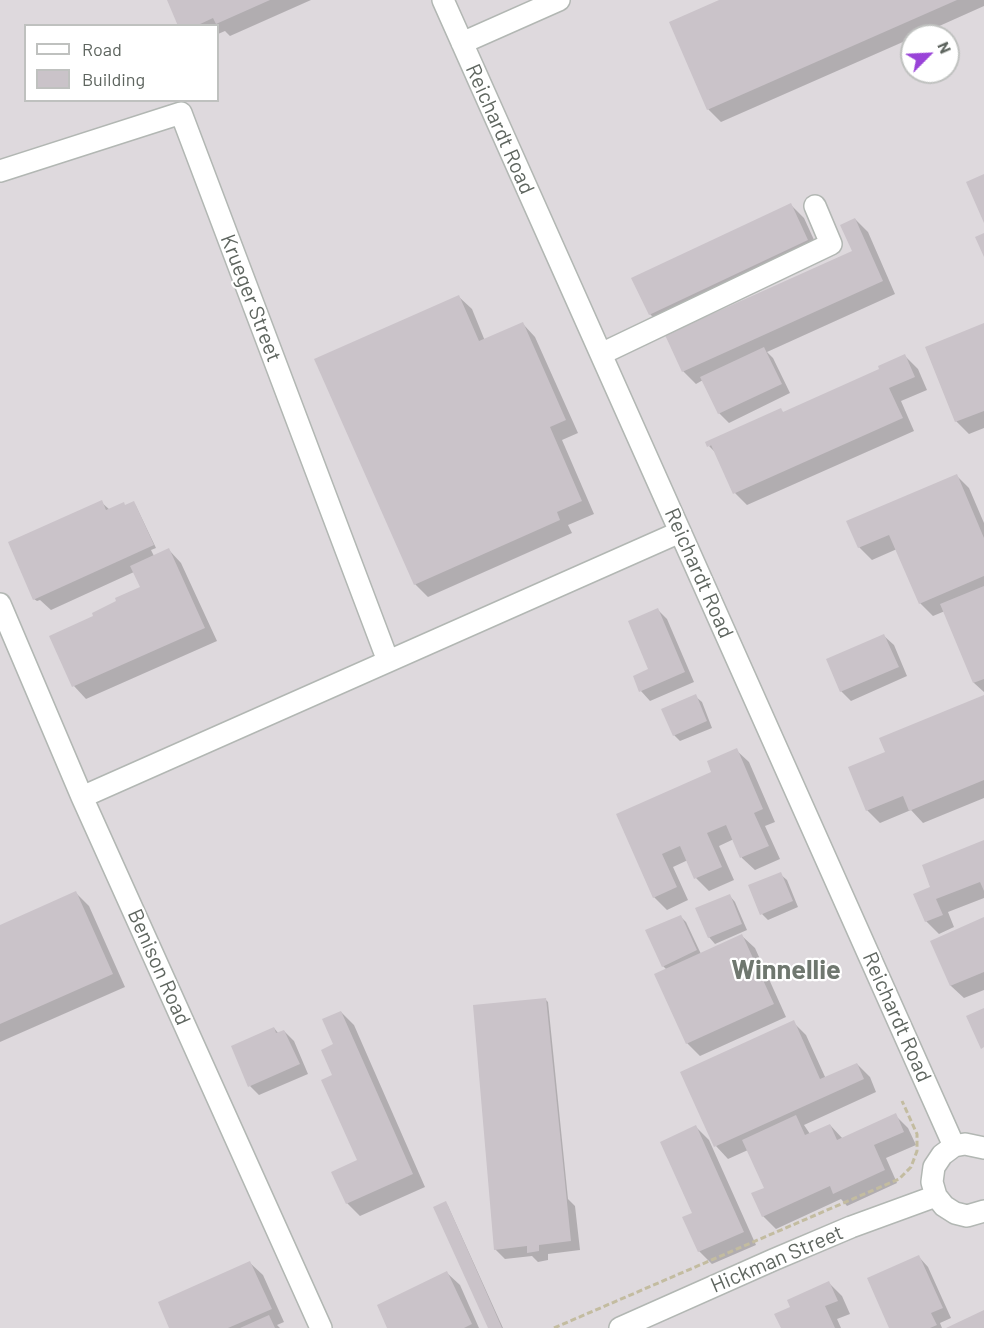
<!DOCTYPE html>
<html>
<head>
<meta charset="utf-8">
<style>
  body { margin:0 }
  #map { position:relative; width:984px; height:1328px; overflow:hidden; background:#efe7ed; font-family:Barlow,sans-serif }
  canvas { display:block }
  .legend { position:absolute; left:24px; top:24px; width:195px; height:78px; box-sizing:border-box; background:#fff; border:2px solid #bfc1bf; margin:0; padding:8px 10px; list-style:none; font-size:18px; color:#5e655f }
  .legend li { display:flex; align-items:center; gap:12px; height:30px }
  .legend b { width:30px; border:2px solid #bfc1bf }
  .north { position:absolute; left:900px; top:24px; width:60px; height:60px; box-sizing:border-box; background:#fff; border:2px solid #bfc1bf; border-radius:50%; rotate:66deg; font-size:16px; font-weight:700; line-height:24px; text-align:center; color:#5e655f }
  .north::after { content:''; display:block; margin:auto; width:21px; height:27px; background:#9943d8; clip-path:polygon(50% 0,100% 100%,50% 72%,0 100%) }
</style>
</head>
<body>
<div id="map">
<canvas width="984" height="1328"></canvas>
<ul class="legend">
<li><b style="height:8px;background:#fff"></b>Road</li>
<li><b style="height:16px;background:#cac3c9"></b>Building</li>
</ul>
<div class="north">N</div>
</div>
<script>
const context = document.querySelector('canvas').getContext('2d');
context.lineJoin = 'round';
function paint(path, color) { context.fillStyle = color; context.fill(path, 'evenodd'); }
const shape = rows => new Path2D(rows.map(r => 'M' + r).join(''));
function trace(path, color, width, dash) { context.strokeStyle = color; context.lineWidth = width; context.lineCap = dash ? 'butt' : 'round'; context.setLineDash(dash || []); context.stroke(path); }
function write(font, color, halo, rows, align = 'center') {
  context.font = font + ' Barlow,sans-serif'; context.lineWidth = 4.5; context.setLineDash([]); context.textBaseline = 'middle'; context.strokeStyle = halo; context.fillStyle = color; for (const [text, x, y, turn = 0] of rows) {
    context.save(); context.translate(x, y); context.rotate((+turn || 0) * Math.PI / 180); context.textAlign = isNaN(turn) ? turn : align; if (halo) context.strokeText(text, 0, 0); context.fillText(text, 0, 0); context.restore();
  }
}
const industrial = shape([
  [0,0,984,0,984,1328,0,1328],
  [26,26,218,26,218,100,26,100],
  [912,36,948,36,948,72,912,72]
]);
const shadow = shape([
  [169,0,311,0,230,36,225,31,218,34,218,26,180,26],
  [722,0,984,0,984,6,917,36,912,36,912,38,721,122,708,109],
  [791,205,804,218,820,253,663,327,650,314],
  [855,219,868,232,895,294,767,352,773,358,790,393,729,423,719,413,703,380,696,384,683,371,854,252],
  [459,297,472,309,485,341,523,324,535,337,578,433,562,440,594,514,568,525,572,533,428,597,415,584],
  [984,325,984,428,969,434,956,421],
  [905,356,918,369,927,390,901,401,914,431,747,505,735,493,718,455,709,446,780,410,784,413,881,370],
  [957,476,969,488,984,523,984,692,974,683,945,611,933,616,920,603,897,549,872,560,859,547],
  [101,502,110,510,134,503,136,506,156,548,151,550,154,556,169,550,181,563,217,641,86,699,74,686,51,636,95,617,142,588,134,572,51,610,40,600,37,601,34,599],
  [658,610,667,619,694,682,650,701,641,691,650,670],
  [884,636,894,645,907,676,851,701,841,691],
  [695,696,702,702,712,728,680,741,674,735],
  [984,697,984,798,923,823,911,810,880,823,867,810,887,753],
  [736,750,749,762,775,822,765,826,780,859,755,870,742,858,734,839,719,846,734,880,709,891,696,878,688,860,673,867,688,900,667,910,654,897,618,815,713,772],
  [984,841,984,898,948,912,954,927,939,934,926,921,932,888],
  [780,874,787,880,798,907,768,920,762,914],
  [76,893,89,906,125,987,0,1042,0,926],
  [729,895,735,902,747,930,715,944,709,937],
  [680,916,686,922,701,954,742,936,755,948,786,1017,700,1056,687,1043,667,970,663,966],
  [984,919,984,990,964,998,951,986,932,942],
  [545,999,548,1002,568,1199,575,1206,580,1250,548,1254,548,1260,538,1262,532,1256,505,1259,495,1249],
  [341,1012,354,1025,425,1187,360,1216,347,1203,359,1161,335,1045],
  [793,1022,806,1035,826,1079,857,1064,870,1077,876,1092,804,1125,810,1134,830,1125,843,1139,895,1115,908,1128,916,1145,886,1158,897,1183,847,1206,841,1199,776,1229,763,1216,766,1189,748,1150,728,1159,716,1146],
  [274,1028,279,1034,284,1031,294,1041,308,1074,259,1095,250,1086],
  [696,1127,709,1140,756,1245,712,1264,699,1251],
  [446,1203,448,1206,503,1328,490,1328],
  [919,1257,928,1267,951,1318,940,1323,942,1328,890,1328],
  [250,1263,263,1275,284,1322,277,1325,280,1328,171,1328],
  [447,1273,460,1285,479,1328,389,1328],
  [829,1283,842,1296,850,1314,837,1319,841,1328,782,1328,792,1308]
]);
const building = shape([
  [167,0,270,0,216,24,213,18,196,26,178,26],
  [719,0,957,0,707,110,669,22],
  [984,174,984,223,966,182],
  [791,203,808,240,649,315,631,278],
  [855,218,883,281,682,372,665,335,852,251,840,225],
  [984,233,984,257,975,237],
  [459,295,479,341,523,322,566,420,550,427,582,501,557,512,560,520,414,585,314,359],
  [984,323,984,411,955,422,925,347],
  [764,347,782,384,718,414,700,377],
  [905,354,915,377,889,388,903,418,733,494,711,445,707,447,705,442,781,408,783,412,879,369,878,366],
  [957,474,984,538,984,576,919,604,889,535,858,548,846,521],
  [102,500,106,510,124,502,125,505,134,501,154,545,33,600,8,542],
  [169,548,205,628,72,687,49,636,93,616,92,613,116,601,115,598,140,587,130,566],
  [984,586,984,679,973,683,940,604],
  [658,608,685,672,639,692,633,676,648,669,628,621],
  [884,634,899,667,840,692,826,659],
  [696,694,707,721,673,736,661,709],
  [984,695,984,780,909,811,903,796,866,811,848,767,885,752,879,738],
  [737,748,763,809,754,813,769,846,740,858,726,825,707,833,722,867,694,879,680,846,662,854,677,887,653,898,616,814,711,772,707,761],
  [984,840,984,891,980,882,936,899,943,915,925,922,913,894,930,887,922,865],
  [781,872,793,901,760,915,748,885],
  [76,891,113,974,0,1024,0,925],
  [730,894,742,924,708,938,695,908],
  [681,915,697,950,662,967,645,930],
  [984,917,984,972,950,986,930,941],
  [742,934,774,1004,686,1044,654,974],
  [546,998,571,1241,539,1245,539,1251,527,1253,527,1246,494,1250,473,1005],
  [984,1008,984,1047,981,1049,966,1016],
  [341,1011,413,1174,346,1204,331,1172,357,1160,321,1080,332,1075,321,1050,333,1044,322,1019],
  [794,1020,820,1079,857,1063,864,1079,714,1147,680,1072],
  [274,1027,276,1033,284,1030,300,1064,248,1087,231,1046],
  [896,1113,904,1132,874,1145,885,1170,833,1194,830,1186,762,1217,751,1193,764,1188,742,1140,796,1115,805,1135,830,1124,837,1140],
  [696,1125,744,1232,698,1252,682,1217,692,1213,660,1142],
  [446,1201,502,1328,488,1328,433,1207],
  [919,1255,943,1308,931,1313,937,1325,930,1328,889,1328,867,1278],
  [250,1261,272,1309,228,1328,169,1328,158,1302],
  [447,1271,472,1324,464,1328,387,1328,377,1305],
  [829,1281,838,1301,825,1306,835,1328,781,1328,774,1314,790,1307,787,1300],
  [984,1310,984,1328,946,1328],
  [269,1315,275,1328,240,1328]
]);
const path = shape([
  [554,1328,899,1179,911,1167,917,1151,917,1134,902,1101]
]);
const minor = shape([
  [443,0,954,1146],
  [462,43,559,0],
  [0,171,181,113,388,661],
  [601,354,831,244,815,206],
  [0,604,82,797,321,1328],
  [82,797,680,532],
  [984,1148,965,1144,954,1146,942,1155,934,1167,932,1182,936,1196,944,1206,955,1213,967,1216,984,1211],
  [620,1328,773,1260,851,1227,936,1196]
]);
const streetNames = [
  ["Reichardt Road",500,129,66],
  ["Krueger Street",251,298,69],
  ["Reichardt Road",699,573,66],
  ["Benison Road",159,967,66],
  ["Reichardt Road",897,1017,66],
  ["Hickman Street",777,1259,-23]
];
const districtNames = [
  ["Winnellie",786,970]
];
paint(industrial, '#ded9dd');
paint(shadow, '#0003');
paint(building, '#cac3c9');
trace(minor, '#b2b7b3', 24);
trace(path, '#c3bca0', 3, [6, 3]);
trace(minor, '#fff', 21);
write('21px', '#5e655f', '#fff', streetNames);
write('bold 27px', '#6f776f', '#fff', districtNames);
</script>
</body>
</html>
